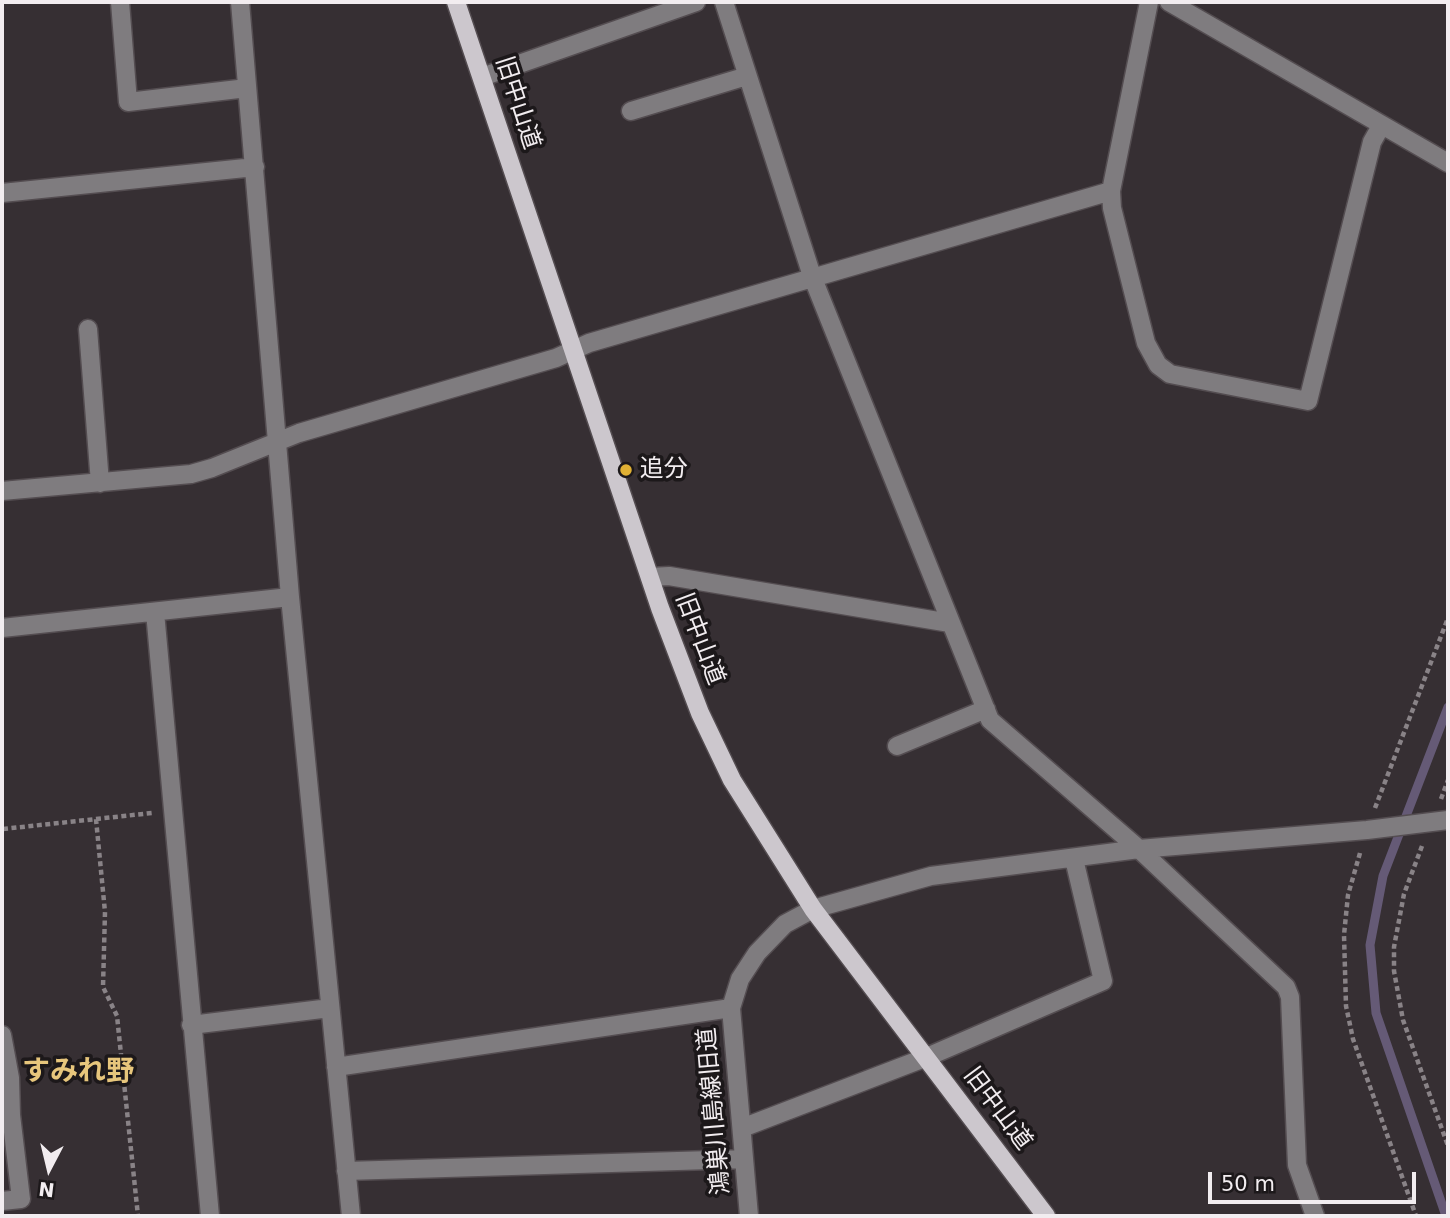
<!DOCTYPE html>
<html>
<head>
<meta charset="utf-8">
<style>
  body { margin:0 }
  #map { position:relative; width:1450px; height:1218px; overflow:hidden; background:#362f33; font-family:"DejaVu Sans",sans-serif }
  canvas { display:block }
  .frame { position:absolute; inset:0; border:4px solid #f2edf0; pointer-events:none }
  .north { position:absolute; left:14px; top:1134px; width:70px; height:70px; -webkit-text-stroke:5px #1c181a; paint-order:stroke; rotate:187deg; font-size:19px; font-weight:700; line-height:28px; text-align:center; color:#f2edf0 }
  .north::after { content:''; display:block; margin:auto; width:24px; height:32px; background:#f2edf0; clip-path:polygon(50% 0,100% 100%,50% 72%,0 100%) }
  .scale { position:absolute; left:1208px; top:1172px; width:208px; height:32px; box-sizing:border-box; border:4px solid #f2edf0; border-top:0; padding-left:9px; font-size:21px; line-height:24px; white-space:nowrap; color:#f2edf0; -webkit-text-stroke:5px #1c181a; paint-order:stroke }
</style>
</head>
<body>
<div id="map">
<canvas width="1450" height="1218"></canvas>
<div class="frame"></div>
<div class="north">N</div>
<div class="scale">50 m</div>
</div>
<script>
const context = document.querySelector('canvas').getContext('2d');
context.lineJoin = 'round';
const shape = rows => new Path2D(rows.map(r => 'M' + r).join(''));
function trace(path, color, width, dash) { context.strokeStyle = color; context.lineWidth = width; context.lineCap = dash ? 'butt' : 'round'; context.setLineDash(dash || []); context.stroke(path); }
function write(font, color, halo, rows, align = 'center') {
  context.font = font + ' "DejaVu Sans","Noto Sans JP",sans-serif'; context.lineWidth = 7; context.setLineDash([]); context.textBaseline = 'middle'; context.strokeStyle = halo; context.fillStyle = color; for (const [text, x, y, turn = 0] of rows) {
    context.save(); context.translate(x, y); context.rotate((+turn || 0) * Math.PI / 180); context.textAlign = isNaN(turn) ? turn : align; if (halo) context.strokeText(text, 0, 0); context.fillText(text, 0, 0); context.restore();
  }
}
const stream = shape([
  [1446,1216,1376,1013,1370,945,1383,876,1448,707]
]);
const path = shape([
  [1441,799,1448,780],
  [1375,808,1448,618],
  [96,819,105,912,103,987,117,1016,138,1216],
  [3,829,152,813],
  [1422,846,1404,894,1394,947,1394,971,1403,1020,1448,1146],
  [1360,853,1348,895,1344,935,1346,1006,1353,1039,1416,1216]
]);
const minor = shape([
  [120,2,128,102,247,88],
  [240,2,290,597,351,1216],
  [724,2,812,276,990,720,1139,849,1286,987,1290,997,1297,1165,1315,1216],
  [1149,2,1111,191,1112,208,1146,343,1158,365,1170,374,1308,401,1372,142,1381,126],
  [1169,2,1448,163],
  [482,77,696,2],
  [631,111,747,76],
  [2,193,255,167],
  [88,329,100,483],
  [2,491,191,474,212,468,299,433,556,358,589,343,1111,191],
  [650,577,669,576,950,623],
  [155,612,210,1216],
  [2,628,290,597],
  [897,746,986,709],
  [191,1025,330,1008],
  [2,1035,10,1078,11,1115,21,1199,2,1201],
  [336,1067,731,1008],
  [742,1128,927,1057,1103,981,1074,859],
  [346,1171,744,1159],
  [749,1216,731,1008,740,979,757,953,785,924,813,909,931,876,1139,849,1367,830,1448,820]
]);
const major = shape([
  [456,2,660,608,700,713,732,780,813,909,1046,1216]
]);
const markers = [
  [626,470,7,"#e0b034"]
];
const streetNames = [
  ["旧中山道",517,103,72],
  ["旧中山道",699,639,69],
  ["旧中山道",997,1109,53],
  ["鴻巣川島線旧道",715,1111,-95]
];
const poiNames = [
  ["追分",640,470]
];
const quarterNames = [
  ["すみれ野",78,1073]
];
trace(stream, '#655a76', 9);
trace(minor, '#544d51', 21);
trace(major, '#544d51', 21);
trace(path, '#898387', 4.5, [5, 3.5]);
trace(minor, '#7f7c7f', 18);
trace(major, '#ccc7cd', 18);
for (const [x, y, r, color] of markers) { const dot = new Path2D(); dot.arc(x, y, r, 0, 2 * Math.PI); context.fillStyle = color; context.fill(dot); trace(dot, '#1c181a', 2.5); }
write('24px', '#f2edf0', '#1c181a', streetNames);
write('24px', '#f2edf0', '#1c181a', poiNames, 'left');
write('bold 28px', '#e7c67c', '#1c181a', quarterNames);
</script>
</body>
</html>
